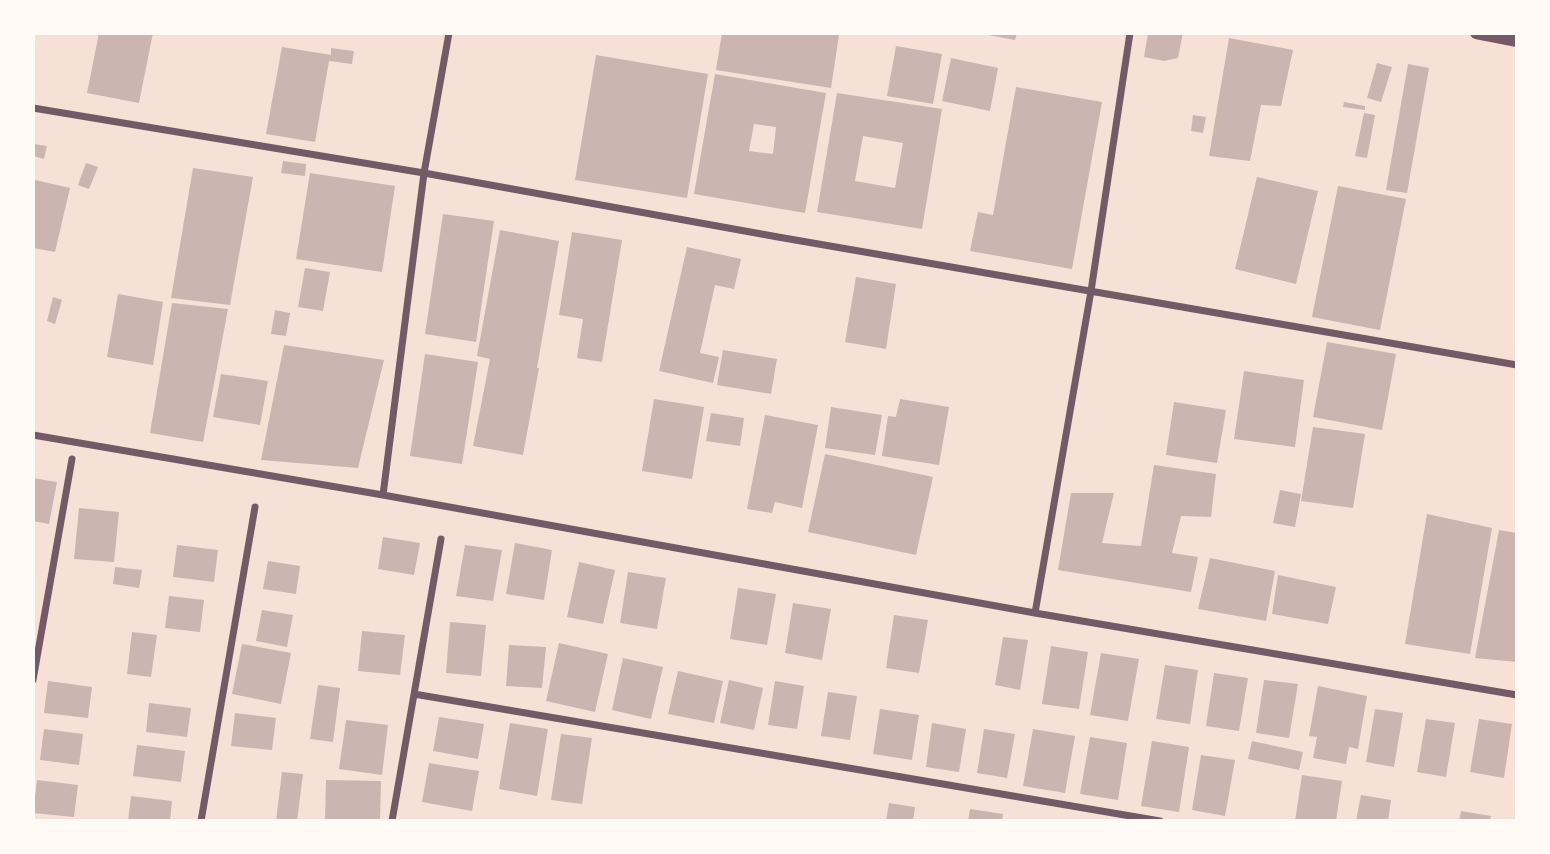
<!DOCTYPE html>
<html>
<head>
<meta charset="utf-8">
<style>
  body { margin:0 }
  #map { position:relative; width:1550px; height:854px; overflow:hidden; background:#f7e1d7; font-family:Bitter,serif }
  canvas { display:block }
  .frame { position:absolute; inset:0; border:35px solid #fffaf5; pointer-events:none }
</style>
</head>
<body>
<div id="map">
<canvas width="1550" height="854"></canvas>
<div class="frame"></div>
</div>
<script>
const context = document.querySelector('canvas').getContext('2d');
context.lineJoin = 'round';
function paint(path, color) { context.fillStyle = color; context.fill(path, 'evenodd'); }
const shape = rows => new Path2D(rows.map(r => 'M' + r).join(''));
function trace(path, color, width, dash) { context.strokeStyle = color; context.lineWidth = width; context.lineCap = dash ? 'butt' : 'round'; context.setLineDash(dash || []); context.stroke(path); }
const building = shape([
  [99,33,153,33,139,103,87,93],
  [722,33,839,35,831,88,716,70],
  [978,33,1017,33,1015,40],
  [1148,33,1183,33,1178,58,1164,61,1144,57],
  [1229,38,1293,50,1281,106,1261,105,1250,161,1209,156],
  [896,46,942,54,933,104,887,96],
  [282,47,331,55,331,48,354,51,352,64,329,61,315,142,266,134],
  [596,55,708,74,687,198,575,180],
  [951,58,998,68,990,111,942,101],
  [1377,63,1392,67,1381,102,1367,98],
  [1408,64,1429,68,1407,193,1386,190],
  [715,74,826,93,805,213,694,194],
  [754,124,776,127,773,154,749,151],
  [1016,87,1102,102,1072,269,970,251,978,212,993,215],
  [837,93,942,109,922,229,817,212],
  [863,136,903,143,895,188,855,181],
  [1344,102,1365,106,1365,110,1343,107],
  [1364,113,1375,115,1367,158,1355,156],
  [1193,115,1206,117,1203,133,1191,131],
  [34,144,47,146,44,159,33,156],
  [283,161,306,164,305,176,281,173],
  [86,163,98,167,89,189,78,185],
  [193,168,253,177,230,305,171,298],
  [310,173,395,186,382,272,296,259],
  [1257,177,1318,191,1296,284,1235,269],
  [35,180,70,188,55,252,33,248,33,189],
  [1338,186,1406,199,1380,330,1312,317],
  [443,214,494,221,476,342,425,334],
  [500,230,559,241,537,368,539,368,523,455,473,446,490,359,477,356],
  [572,232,622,240,602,362,577,358,583,319,559,315],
  [687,247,741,259,734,289,715,285,700,353,719,357,713,383,659,371],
  [305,268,330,272,323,311,298,307],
  [856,277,896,284,886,349,845,342],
  [118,294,163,302,153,365,107,357],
  [53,297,62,300,55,324,47,321],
  [172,303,228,309,203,442,150,433],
  [275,310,290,313,286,336,271,334],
  [1327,342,1396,354,1382,430,1313,417],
  [284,345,384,360,358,468,261,460],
  [723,350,777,359,771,394,717,385],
  [425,354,478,362,462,464,410,456],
  [1244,371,1304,380,1295,447,1234,439],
  [221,374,268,381,260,425,213,417],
  [654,399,704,407,692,479,642,471],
  [900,399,949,407,939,465,882,456,888,416,896,417],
  [1174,402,1226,410,1217,463,1166,455],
  [831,407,882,415,875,455,825,448],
  [711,413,744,418,740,446,706,441],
  [765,415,818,425,802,508,775,502,772,513,747,509],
  [1313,427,1365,434,1353,508,1301,501],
  [825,454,933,477,916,555,808,532],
  [1154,465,1216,474,1211,517,1181,516,1172,553,1198,557,1191,592,1058,570,1071,493,1114,493,1102,543,1141,546],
  [33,478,57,482,49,524,33,521],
  [1280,490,1301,494,1295,527,1273,523],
  [79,508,119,512,114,562,74,559],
  [1427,514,1492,528,1470,654,1405,644],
  [1499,530,1517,533,1517,662,1475,658],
  [383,537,420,543,414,575,378,569],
  [515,543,552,550,544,600,506,594],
  [177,545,218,550,214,582,173,577],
  [465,545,502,550,493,601,456,596],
  [1210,558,1275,571,1266,621,1198,609],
  [268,561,300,566,296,594,263,589],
  [579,562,615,570,603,624,567,617],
  [115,567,142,570,139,588,113,584],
  [628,572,666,578,657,629,620,623],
  [1278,575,1336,587,1328,624,1272,614],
  [738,588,776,594,767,645,730,639],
  [169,596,204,600,200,632,165,628],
  [793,603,831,609,822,660,785,653],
  [262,610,293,615,287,647,256,641],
  [894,615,928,620,919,673,886,668],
  [450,622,486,625,481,676,446,673],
  [362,631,405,635,400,675,358,671],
  [132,632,157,635,151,677,127,674],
  [1003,637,1028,640,1020,690,995,685],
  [559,643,608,654,595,712,546,701],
  [242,644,291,653,281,704,232,694],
  [509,645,546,647,542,688,506,686],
  [1051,646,1088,652,1079,709,1042,704],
  [1101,653,1139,659,1128,721,1090,715],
  [623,658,663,667,651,719,612,710],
  [1165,665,1198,670,1190,724,1156,719],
  [678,671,723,681,714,723,668,714],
  [1214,673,1248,678,1239,731,1206,726],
  [729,680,763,688,754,730,720,723],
  [1264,680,1298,684,1289,738,1256,733],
  [48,681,92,687,88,718,44,713],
  [775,681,804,686,797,729,768,725],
  [318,685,340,688,333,742,310,739],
  [1318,686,1367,696,1358,749,1349,747,1346,764,1313,758,1317,737,1309,736],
  [828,692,857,696,850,740,821,736],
  [149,703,191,708,187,737,146,732],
  [880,709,919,715,912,760,873,754],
  [1375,709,1403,713,1394,767,1366,762],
  [235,713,276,718,272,750,231,746],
  [439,717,484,724,478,759,433,751],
  [1426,719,1455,723,1446,777,1417,772],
  [1479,719,1512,724,1504,778,1470,772],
  [346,720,388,725,382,775,339,769],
  [510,723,548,729,537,796,499,789],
  [932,723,966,729,959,772,926,767],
  [44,729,83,734,79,765,40,760],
  [984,729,1015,734,1007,778,977,773],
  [1033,729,1075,736,1065,793,1023,786],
  [561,734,592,738,582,804,551,800],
  [1090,737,1127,743,1118,800,1080,794],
  [1152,741,1189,747,1179,812,1141,806],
  [1252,741,1303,752,1299,770,1248,759],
  [137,745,185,751,181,782,133,776],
  [1201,755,1235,760,1225,816,1192,810],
  [429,763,479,771,472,811,422,802],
  [282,772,303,774,297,821,276,821],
  [1302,775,1342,781,1336,821,1295,821],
  [37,780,78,785,74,817,33,813],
  [326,780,381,781,380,821,325,821],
  [1361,795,1391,800,1388,821,1356,821],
  [131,796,172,801,170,821,128,821],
  [889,803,915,807,913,821,886,821],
  [970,809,1003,814,1002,821,968,821],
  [1461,811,1491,816,1490,821,1459,821]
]);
const minor = shape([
  [33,108,424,173,778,237,1517,365],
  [33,435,383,495,1035,613,1517,695],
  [383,495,424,173,449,33],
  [1035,613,1091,291,1130,33],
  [33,680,72,459],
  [414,694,1160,821],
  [201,821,255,507],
  [392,821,441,539]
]);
const tertiary = shape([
  [1476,33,1517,41]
]);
paint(building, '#ccb4b1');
trace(minor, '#755966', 7);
trace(tertiary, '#755966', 12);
</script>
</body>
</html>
